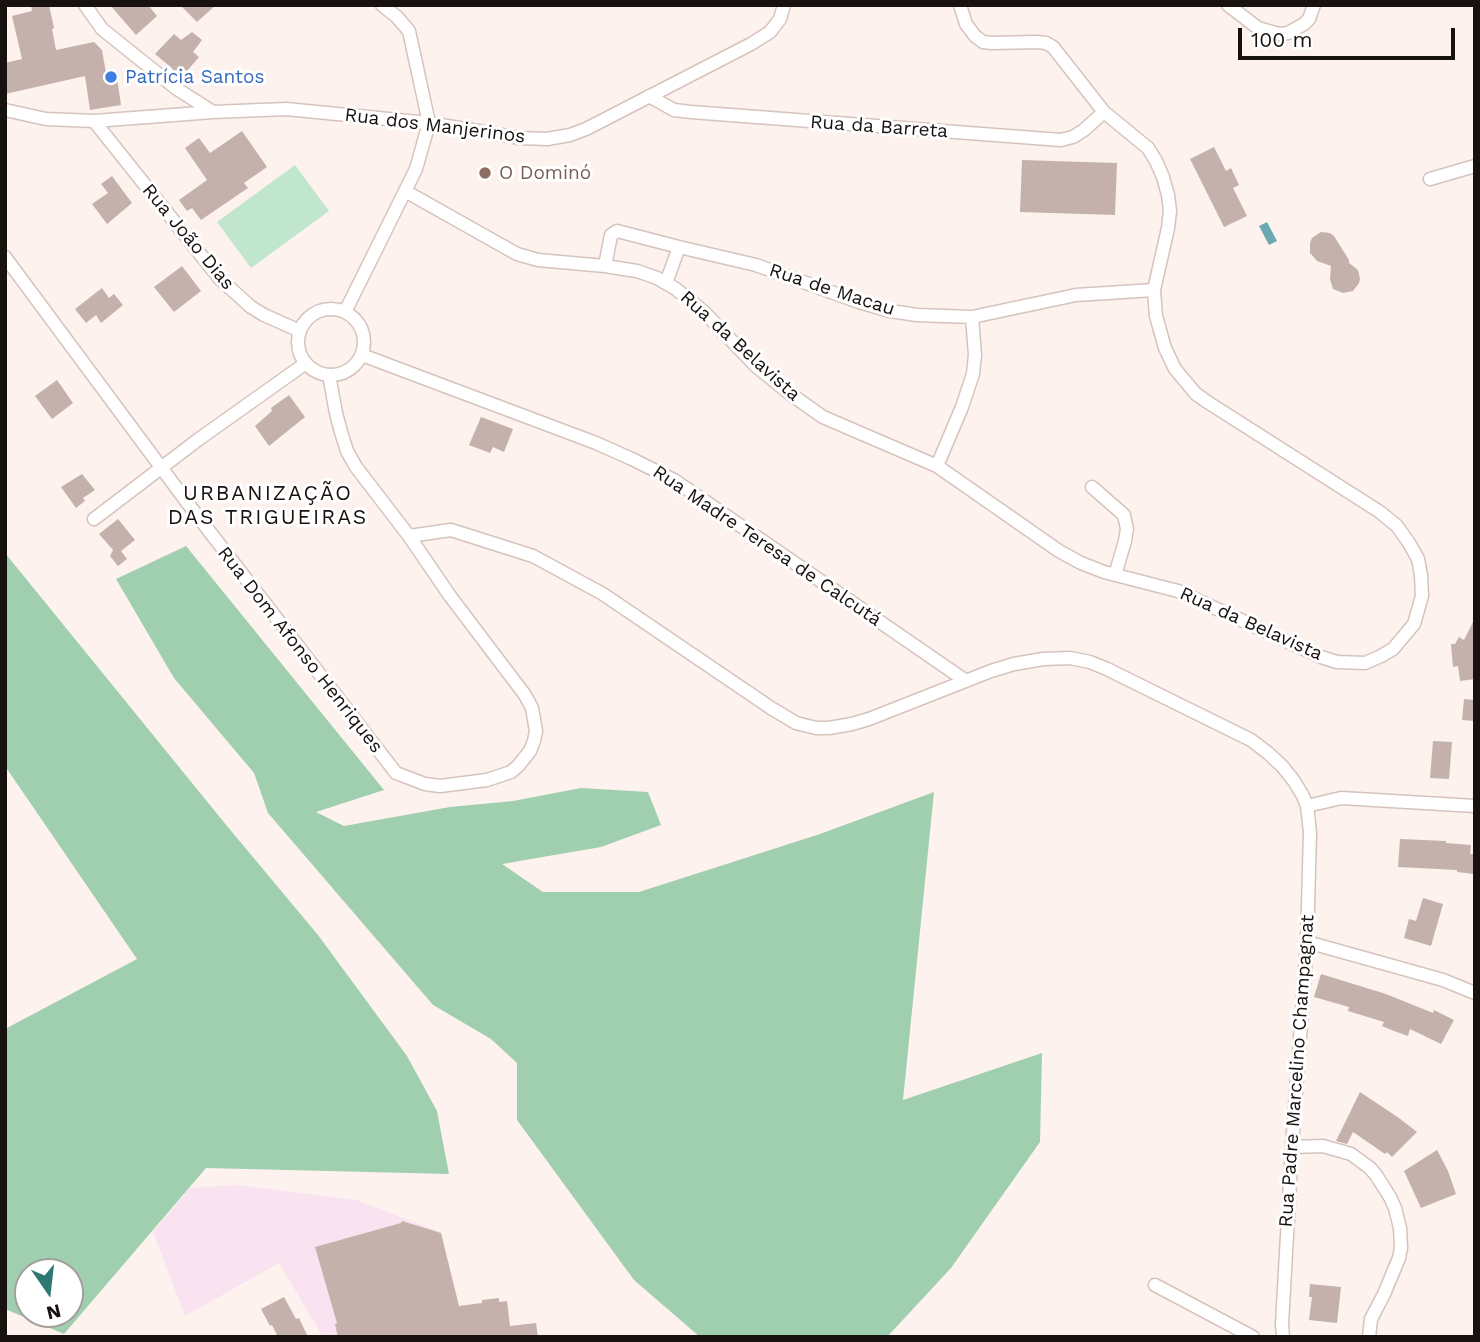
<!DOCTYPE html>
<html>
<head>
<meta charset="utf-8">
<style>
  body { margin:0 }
  #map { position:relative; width:1480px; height:1342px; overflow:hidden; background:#fdf2ed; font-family:"Work Sans",sans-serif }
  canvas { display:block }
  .frame { position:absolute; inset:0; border:7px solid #17110f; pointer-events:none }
  .north { position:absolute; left:14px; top:1258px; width:70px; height:70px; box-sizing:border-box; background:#fff; border:2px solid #a2a09f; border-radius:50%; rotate:166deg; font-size:19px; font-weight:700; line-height:28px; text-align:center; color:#17110f }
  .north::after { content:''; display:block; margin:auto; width:24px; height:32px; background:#2f7771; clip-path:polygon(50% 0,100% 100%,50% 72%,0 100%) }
  .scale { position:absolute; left:1238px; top:28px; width:217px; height:32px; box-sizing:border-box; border:4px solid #17110f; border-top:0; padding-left:9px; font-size:21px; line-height:24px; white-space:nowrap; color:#17110f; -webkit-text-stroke:5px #fff; paint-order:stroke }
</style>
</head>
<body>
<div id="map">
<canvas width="1480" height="1342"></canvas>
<div class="frame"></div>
<div class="north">N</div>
<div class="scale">100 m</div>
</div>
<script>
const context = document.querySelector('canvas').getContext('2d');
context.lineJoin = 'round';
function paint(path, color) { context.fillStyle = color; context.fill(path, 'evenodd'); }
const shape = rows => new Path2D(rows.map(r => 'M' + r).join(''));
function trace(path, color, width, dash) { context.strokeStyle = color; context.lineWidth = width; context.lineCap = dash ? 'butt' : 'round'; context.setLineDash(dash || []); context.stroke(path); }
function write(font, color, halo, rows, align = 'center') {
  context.font = font + ' "Work Sans",sans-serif'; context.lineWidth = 6; context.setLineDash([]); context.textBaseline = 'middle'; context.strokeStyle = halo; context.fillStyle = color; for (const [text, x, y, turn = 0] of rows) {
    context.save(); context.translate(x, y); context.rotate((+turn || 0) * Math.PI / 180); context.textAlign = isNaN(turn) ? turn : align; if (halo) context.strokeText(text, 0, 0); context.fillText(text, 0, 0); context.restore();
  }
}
const industrial = shape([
  [239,1185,356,1200,440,1232,466,1337,323,1337,279,1263,185,1316,153,1232,190,1188]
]);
const green = shape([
  [295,165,329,211,251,268,217,222]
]);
const forest = shape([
  [186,546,384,790,316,812,344,826,450,807,513,801,581,788,648,792,661,825,601,847,502,864,543,892,639,892,820,834,934,792,903,1100,1042,1053,1040,1142,951,1268,887,1337,700,1337,634,1280,517,1120,517,1063,491,1039,433,1005,268,813,254,773,174,678,116,579],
  [5,553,227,826,318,935,407,1056,437,1111,449,1174,206,1168,64,1334,5,1309,5,1029,137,959,5,766],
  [28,1272,70,1272,70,1314,28,1314]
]);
const water = shape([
  [1267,222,1277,241,1269,245,1259,226]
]);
const building = shape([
  [31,5,49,5,54,28,52,29,56,50,94,42,102,50,106,73,116,71,121,105,90,110,85,76,5,94,5,63,22,59,12,16,32,11],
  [110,5,148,5,157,16,136,35],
  [180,5,216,5,197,22],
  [192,32,202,40,193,52,199,57,181,78,172,70,173,69,155,54,174,34,181,40],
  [242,131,267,167,244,183,248,188,201,220,192,208,187,211,179,200,207,180,185,148,199,138,210,153],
  [1214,147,1226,171,1231,168,1239,185,1233,188,1247,216,1224,227,1190,159],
  [1022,160,1117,163,1115,215,1020,212],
  [112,176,132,203,107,224,92,204,108,193,101,184],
  [1321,232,1330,233,1334,236,1349,260,1349,263,1358,270,1360,279,1359,283,1353,291,1343,293,1333,289,1330,279,1331,266,1317,261,1310,253,1310,243,1312,238],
  [182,266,201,291,174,312,154,287],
  [102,288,109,298,114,294,123,305,101,323,96,315,86,323,75,309],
  [57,380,73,403,52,419,35,396],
  [289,395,305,417,269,446,255,426,272,411,271,408],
  [481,417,513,429,504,452,493,447,490,453,469,445],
  [82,474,95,490,83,498,85,501,76,508,61,487],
  [118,519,135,540,121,551,127,559,118,566,110,556,113,550,99,534],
  [1475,618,1475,679,1460,681,1458,666,1453,667,1451,644,1455,644,1459,637,1464,640],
  [1464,699,1475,700,1475,721,1462,720],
  [1433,741,1452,742,1449,779,1430,778],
  [1400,839,1446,841,1446,843,1471,845,1470,854,1475,854,1474,874,1457,872,1457,870,1398,867],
  [1423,898,1443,904,1431,946,1404,938,1409,919,1416,921],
  [1321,974,1386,994,1433,1013,1434,1010,1454,1020,1441,1044,1410,1029,1408,1036,1394,1031,1382,1026,1384,1022,1348,1011,1349,1007,1314,997],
  [1360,1092,1399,1118,1417,1132,1392,1157,1387,1152,1385,1154,1353,1132,1347,1144,1336,1141],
  [1437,1150,1448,1171,1456,1194,1421,1208,1404,1171],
  [402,1221,441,1233,459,1306,482,1303,482,1300,499,1298,499,1302,507,1301,510,1326,536,1323,538,1337,338,1337,335,1324,337,1323,315,1247,401,1223],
  [1310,1284,1341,1287,1337,1323,1309,1320,1312,1297,1309,1297],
  [284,1297,296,1319,299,1318,308,1337,278,1337,272,1325,270,1326,261,1309]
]);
const minor = shape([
  [85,5,102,29,177,89,213,112],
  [1228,5,1258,28,1279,34,1288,33,1304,24,1309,19,1314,5],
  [649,96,674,110,691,112,1061,140,1073,137,1084,130,1104,112],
  [5,110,46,119,94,121,213,112,286,109,429,123,520,138,547,139,570,135,586,129,751,44,770,32,780,19,784,5],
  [94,121,220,279,251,307,264,315,300,331],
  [1430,179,1475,166],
  [405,191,517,254,538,260,605,266,637,271,657,278,676,289,704,312,757,367,789,393,823,417,937,466,1059,551,1081,563,1104,572,1178,591,1321,657,1337,662,1365,663,1381,656,1393,649,1414,624,1422,596,1421,575,1418,559,1409,543,1397,526,1380,512,1209,403,1196,394,1175,369,1165,348,1156,316,1154,290,1168,228,1170,211,1168,195,1163,177,1156,161,1148,148,1104,112,1053,47,1046,43,1037,42,992,43,983,42,975,36,966,24,960,5],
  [5,257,189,505,396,773,425,784,440,786,487,780,511,772,518,766,530,751,534,741,536,731,532,708,525,695,450,596,409,536,356,467,347,451,341,432,336,413,329,375],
  [605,266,611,235,617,231,679,247],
  [666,283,679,247,756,265,859,302,890,311,917,315,972,317,1076,295,1154,290],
  '298 342a33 33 0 1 1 66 0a33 33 0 1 1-66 0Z',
  [345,312,416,169,429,123,409,31,397,17,382,5],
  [362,355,596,443,632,459,674,480,966,681],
  [937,466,962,407,973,374,975,355,972,317],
  [1092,487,1124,515,1127,529,1125,541,1115,575],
  [94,519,199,439,306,363],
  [409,536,451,530,533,556,603,594,771,708,796,723,816,728,829,728,852,724,869,719,991,671,1014,664,1043,659,1070,658,1090,662,1107,669,1251,740,1268,753,1282,766,1294,781,1303,796,1307,806,1310,832,1307,942,1292,1147,1282,1324,1283,1337],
  [1307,806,1341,798,1475,806],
  [1307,942,1443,980,1475,993],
  [1292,1147,1323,1146,1351,1154,1370,1168,1376,1175,1390,1197,1395,1208,1400,1228,1401,1248,1399,1258,1384,1294,1371,1319,1369,1337],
  [1155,1285,1253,1337]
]);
const markers = [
  [111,77,7,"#3f7fe0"],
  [485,173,7,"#8d6e63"]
];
const shopNames = [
  ["Patrícia Santos",125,77]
];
const streetNames = [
  ["Rua dos Manjerinos",435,126,7],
  ["Rua da Barreta",879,127,4],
  ["Rua João Dias",188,237,50],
  ["Rua de Macau",832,290,18],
  ["Rua da Belavista",740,346,42],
  ["Rua Madre Teresa de Calcutá",767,546,34],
  ["Rua da Belavista",1251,624,24],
  ["Rua Dom Afonso Henriques",300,650,52],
  ["Rua Padre Marcelino Champagnat",1297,1071,-86]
];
const educationNames = [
  ["O Dominó",499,173]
];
const neighbourhoodNames = [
  ["URBANIZAÇÃO",268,494],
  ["DAS TRIGUEIRAS",268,518]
];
paint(industrial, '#f9e3f1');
paint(green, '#c1e6ce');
paint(forest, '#a0cfb0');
paint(water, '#6ba9b1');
paint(building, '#c4b1ab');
trace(minor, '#d6c3bc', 15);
trace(minor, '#fff', 12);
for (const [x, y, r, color] of markers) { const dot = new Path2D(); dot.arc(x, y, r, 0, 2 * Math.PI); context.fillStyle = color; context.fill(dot); trace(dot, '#fff', 2.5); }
write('19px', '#366cbe', '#fff', shopNames, 'left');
write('19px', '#17110f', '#fff', streetNames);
write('19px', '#785e54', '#fff', educationNames, 'left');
context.letterSpacing = '2px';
write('21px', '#17110f', '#fff', neighbourhoodNames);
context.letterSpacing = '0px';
</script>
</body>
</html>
